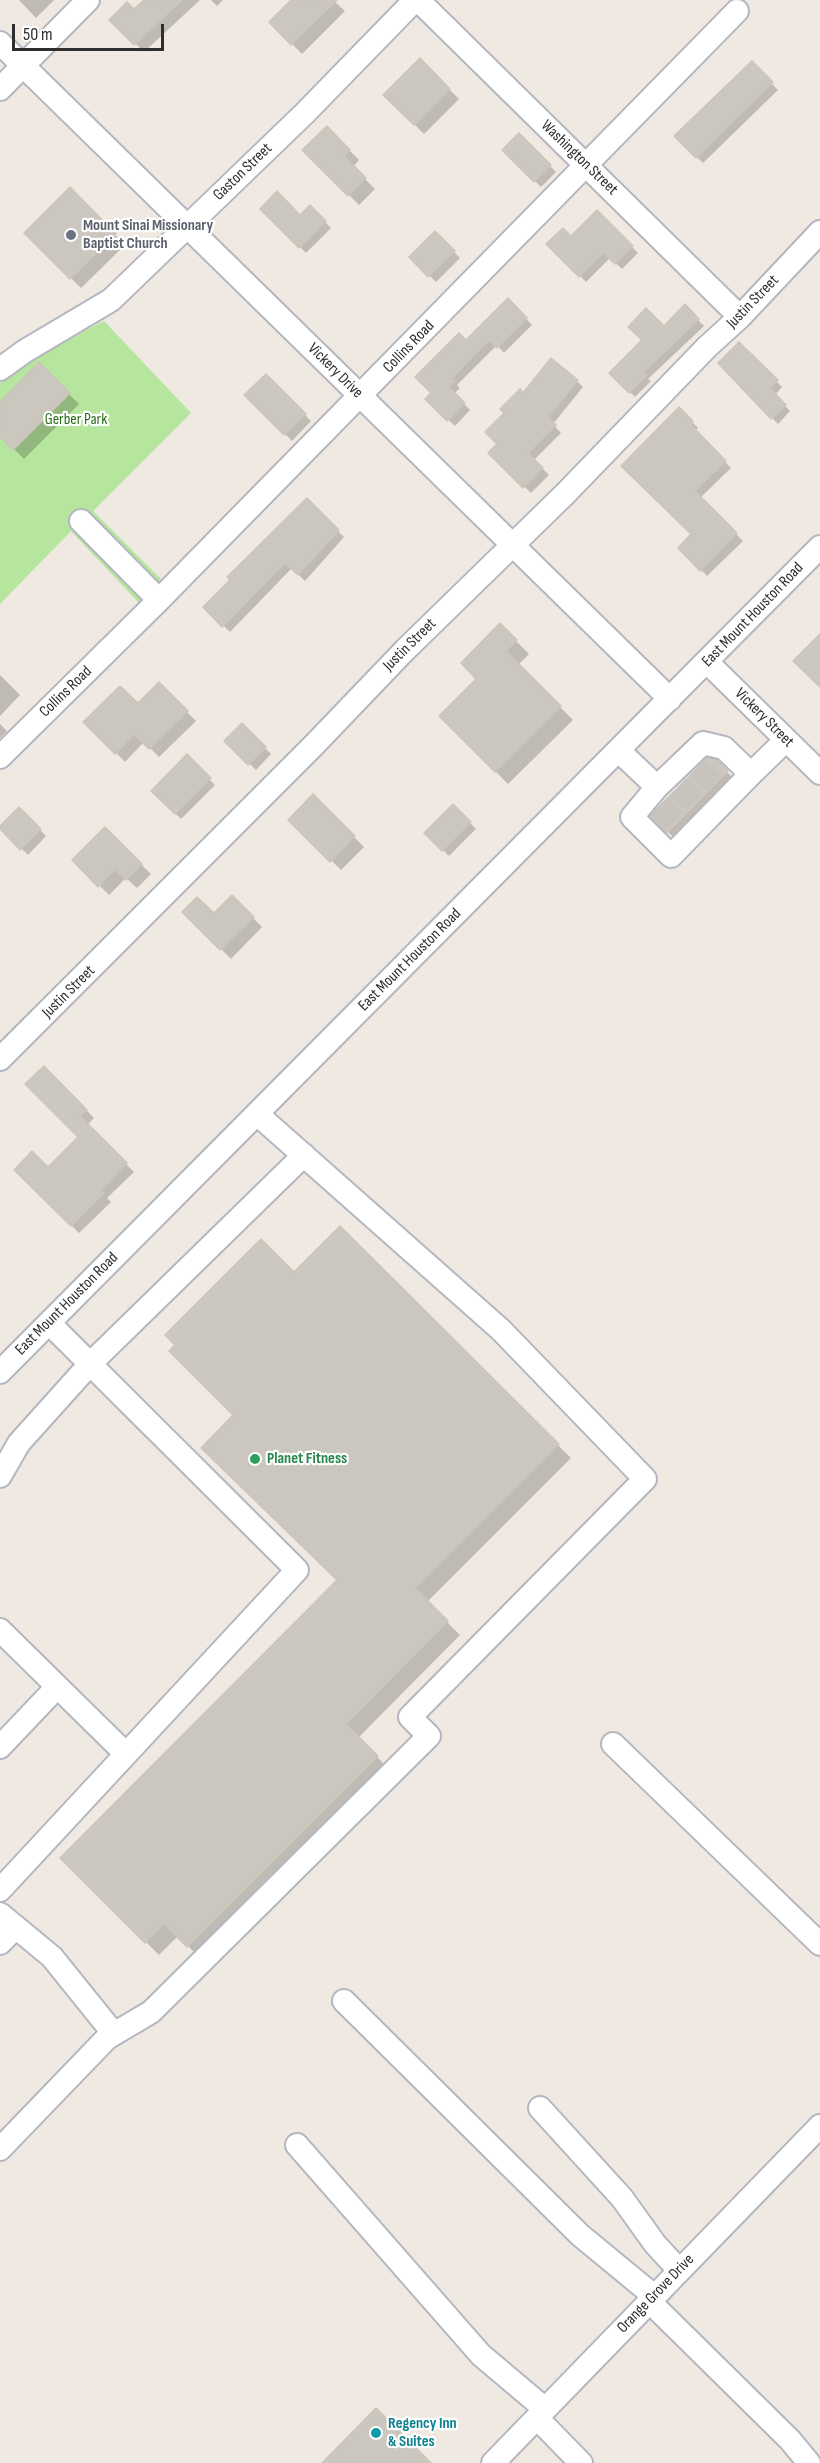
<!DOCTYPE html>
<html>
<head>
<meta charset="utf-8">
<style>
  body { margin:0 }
  #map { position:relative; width:820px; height:2463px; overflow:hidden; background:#efe9e1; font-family:"Sofia Sans Condensed",sans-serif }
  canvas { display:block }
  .scale { position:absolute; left:12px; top:24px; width:152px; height:27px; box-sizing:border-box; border:3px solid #2e2e2e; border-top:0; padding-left:8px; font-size:18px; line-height:21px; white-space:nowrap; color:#2e2e2e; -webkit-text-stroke:4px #fff; paint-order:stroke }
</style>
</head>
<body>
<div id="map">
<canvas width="820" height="2463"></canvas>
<div class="scale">50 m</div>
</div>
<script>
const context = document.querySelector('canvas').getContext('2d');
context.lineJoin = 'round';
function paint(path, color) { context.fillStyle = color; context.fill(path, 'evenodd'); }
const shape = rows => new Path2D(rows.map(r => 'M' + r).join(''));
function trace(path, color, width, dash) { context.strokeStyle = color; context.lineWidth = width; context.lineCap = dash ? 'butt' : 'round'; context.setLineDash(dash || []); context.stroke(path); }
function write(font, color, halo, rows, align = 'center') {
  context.font = font + ' "Sofia Sans Condensed",sans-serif'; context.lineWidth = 4.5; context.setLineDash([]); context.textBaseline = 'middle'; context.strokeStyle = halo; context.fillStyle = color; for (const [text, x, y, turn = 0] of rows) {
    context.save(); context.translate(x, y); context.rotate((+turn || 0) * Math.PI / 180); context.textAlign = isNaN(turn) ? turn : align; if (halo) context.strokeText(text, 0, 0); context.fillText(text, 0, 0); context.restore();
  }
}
const green = shape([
  [104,321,191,413,93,511,161,579,139,603,71,531,0,604,0,383,32,358]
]);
const shadow = shape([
  [19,0,54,0,36,18],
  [146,0,200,0,144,52,111,20,134,12],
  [211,0,223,0,217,6],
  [294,0,337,0,335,2,345,11,302,54,271,22],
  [420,60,459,99,424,134,385,95],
  [752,64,778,90,703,163,676,136],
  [327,128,359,160,353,167,375,189,359,205,304,150],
  [519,135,556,172,541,187,504,150],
  [70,189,125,245,81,288,26,233],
  [310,207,331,228,306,253,262,209,300,217],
  [597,212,638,253,622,269,610,258,586,282,548,244,571,238],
  [435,233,460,258,436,282,411,257],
  [508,300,532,325,504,353,497,345,457,385,460,388,454,394,470,410,455,426,427,399,466,342],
  [685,307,704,326,648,379,651,381,635,397,611,373],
  [739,344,782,387,775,395,790,411,778,424,720,363],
  [39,365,79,404,24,459,0,435,0,404],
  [266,376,311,421,292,441,246,395],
  [577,381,583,387,553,424,561,433,534,460,549,475,531,493,490,453,499,444,523,395],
  [679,409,698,428,695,431,731,468,700,498,743,541,707,576,680,548,693,534],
  [307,501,344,537,305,581,292,568,230,632,205,607],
  [500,625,529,654,518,665,573,720,508,784,441,716,478,679],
  [0,675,20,695,0,716],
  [159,684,196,721,159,757,144,742,125,762,86,722,138,706],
  [0,724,7,731,0,738],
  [242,725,271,754,256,770,226,741],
  [187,757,215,785,181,819,153,791],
  [717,762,737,782,677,841,652,816],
  [313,796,364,847,341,870,290,820],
  [453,806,476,829,449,856,426,833],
  [19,809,46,836,28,855,0,827],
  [105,829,151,874,137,888,126,878,109,895,74,860],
  [232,897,262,927,231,959,184,912,214,915],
  [44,1068,94,1118,87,1125,134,1172,107,1198,111,1202,79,1233,16,1170,48,1169,80,1137],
  [340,1228,571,1458,427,1602,460,1635,358,1738,390,1770,201,1959,178,1936,159,1955,62,1858,339,1580,235,1415,294,1274]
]);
const building = shape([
  [144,0,182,0,134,45,109,20,127,2,134,9,144,0],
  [291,0,337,0,291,45,269,22,291,0],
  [420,58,450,89,414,125,383,95,420,58],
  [752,61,773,82,696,158,674,136,752,61],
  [327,126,350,150,344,156,366,178,348,196,302,150,327,126],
  [519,133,551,165,534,182,502,150,519,133],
  [70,187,116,234,70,279,24,233,70,187],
  [277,191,300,215,310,205,326,221,299,248,260,209,277,191],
  [597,210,633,246,615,264,603,253,579,277,546,244,563,228,571,236,597,210],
  [435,231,455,251,428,277,409,257,435,231],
  [508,298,527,318,497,348,489,340,452,378,455,381,449,387,465,403,447,421,425,399,431,393,415,377,459,333,466,340,508,298],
  [685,304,699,319,644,372,647,375,629,393,609,373,642,340,628,327,646,308,664,326,685,304],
  [739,342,778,380,770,388,786,405,771,419,718,363,739,342],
  [551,358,578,380,548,417,556,425,528,453,543,468,523,488,488,453,497,444,485,432,504,413,500,409,520,389,523,393,551,358],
  [39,362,70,393,13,450,0,437,0,402,39,362],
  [266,374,306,414,284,435,244,395,266,374],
  [679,407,693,421,690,424,726,461,695,491,737,533,700,571,678,548,691,534,621,466,679,407],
  [307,498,339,530,298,575,285,563,222,627,203,607,230,580,227,577,307,498],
  [500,623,517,640,506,651,561,706,495,772,439,716,476,679,461,663,500,623],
  [820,634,820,687,793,661,820,634],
  [159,682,188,711,149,749,134,734,115,754,83,722,120,686,138,703,159,682],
  [242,723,266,747,248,765,224,741,242,723],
  [187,754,211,778,175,814,151,791,187,754],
  [707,758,717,760,728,771,667,833,650,816,707,758],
  [313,794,355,836,330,862,288,820,313,794],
  [453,804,471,822,442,851,424,833,453,804],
  [19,807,41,829,20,850,0,829,0,826,19,807],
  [105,827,142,864,126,880,115,869,98,887,72,860,105,827],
  [232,895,254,917,220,950,182,912,197,897,214,913,232,895],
  [44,1066,87,1110,80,1116,127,1163,101,1190,104,1193,71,1226,14,1170,32,1151,48,1167,78,1137,25,1084,44,1066],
  [340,1226,559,1444,415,1588,448,1621,346,1724,378,1756,187,1947,164,1924,145,1943,60,1858,337,1580,201,1448,233,1415,169,1351,175,1345,165,1335,261,1239,294,1272,340,1226],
  [376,2408,431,2463,322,2463,376,2408]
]);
const minorTunnel = shape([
  [697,768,715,784],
  [678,787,696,803],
  [659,806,676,823]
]);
const minor = shape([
  [418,0,740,317],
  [0,43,670,699],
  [0,89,88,0],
  [0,369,25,351,111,300,305,113,415,0],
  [81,521,159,600],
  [707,662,820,773],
  [619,751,657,787,703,743,724,748,751,774,671,856,632,817,657,787],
  [0,757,159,600,737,11],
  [751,774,786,740],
  [0,1059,314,745,405,650,565,494,707,347,740,317,820,232],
  [0,1372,820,547],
  [0,1476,19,1443,90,1364,304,1155],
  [0,1630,126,1754],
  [613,1744,820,1944],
  [0,1747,57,1687],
  [0,1890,297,1570,49,1323],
  [0,1914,52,1957,114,2034],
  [0,1943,16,1927],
  [344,2001,580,2235,654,2296],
  [540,2108,622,2198,655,2244,679,2270],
  [297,2145,481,2355,545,2409],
  [0,2149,107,2038,151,2012,429,1736,410,1717,645,1479,501,1330,257,1114],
  [649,2301,790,2440,809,2463],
  [537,2418,581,2463],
  [493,2463,820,2126]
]);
const markers = [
  [71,235,6,"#6b7280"],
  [255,1459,6,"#2e9e5b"],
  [376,2433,6,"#0f9aa8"]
];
const streetNames = [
  ["Washington Street",579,158,44],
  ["Gaston Street",243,172,-44],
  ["Justin Street",753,302,-46],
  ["Collins Road",409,347,-46],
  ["Vickery Drive",335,371,45],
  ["East Mount Houston Road",753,615,-46],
  ["Justin Street",410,645,-45],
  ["Collins Road",66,692,-44],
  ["Vickery Street",764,718,45],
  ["East Mount Houston Road",410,960,-45],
  ["Justin Street",69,992,-45],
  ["East Mount Houston Road",67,1304,-45],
  ["Orange Grove Drive",656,2294,-46]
];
const worshipNames = [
  ["Mount Sinai Missionary",83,226],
  ["Baptist Church",83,244]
];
const parkNames = [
  ["Gerber Park",76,420]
];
const leisureNames = [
  ["Planet Fitness",267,1459]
];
const cultureNames = [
  ["Regency Inn",388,2424],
  ["& Suites",388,2442]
];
paint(green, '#b6e59e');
paint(shadow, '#0003');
paint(building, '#cbc7bf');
trace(building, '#cbc5ba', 1.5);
trace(minorTunnel, '#c8c4bd', 22, [22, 11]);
trace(minor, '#b4b7c1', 26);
trace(minor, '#fff', 22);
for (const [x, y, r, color] of markers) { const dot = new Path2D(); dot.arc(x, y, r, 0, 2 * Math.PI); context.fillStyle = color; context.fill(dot); trace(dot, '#fff', 2); }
write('16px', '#2e2e2e', '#fff', streetNames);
write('bold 16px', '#5b616d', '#fff', worshipNames, 'left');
write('16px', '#2c6e1b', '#fff', parkNames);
write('bold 16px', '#27864d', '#fff', leisureNames, 'left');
write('bold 16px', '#0d838f', '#fff', cultureNames, 'left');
</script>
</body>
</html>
